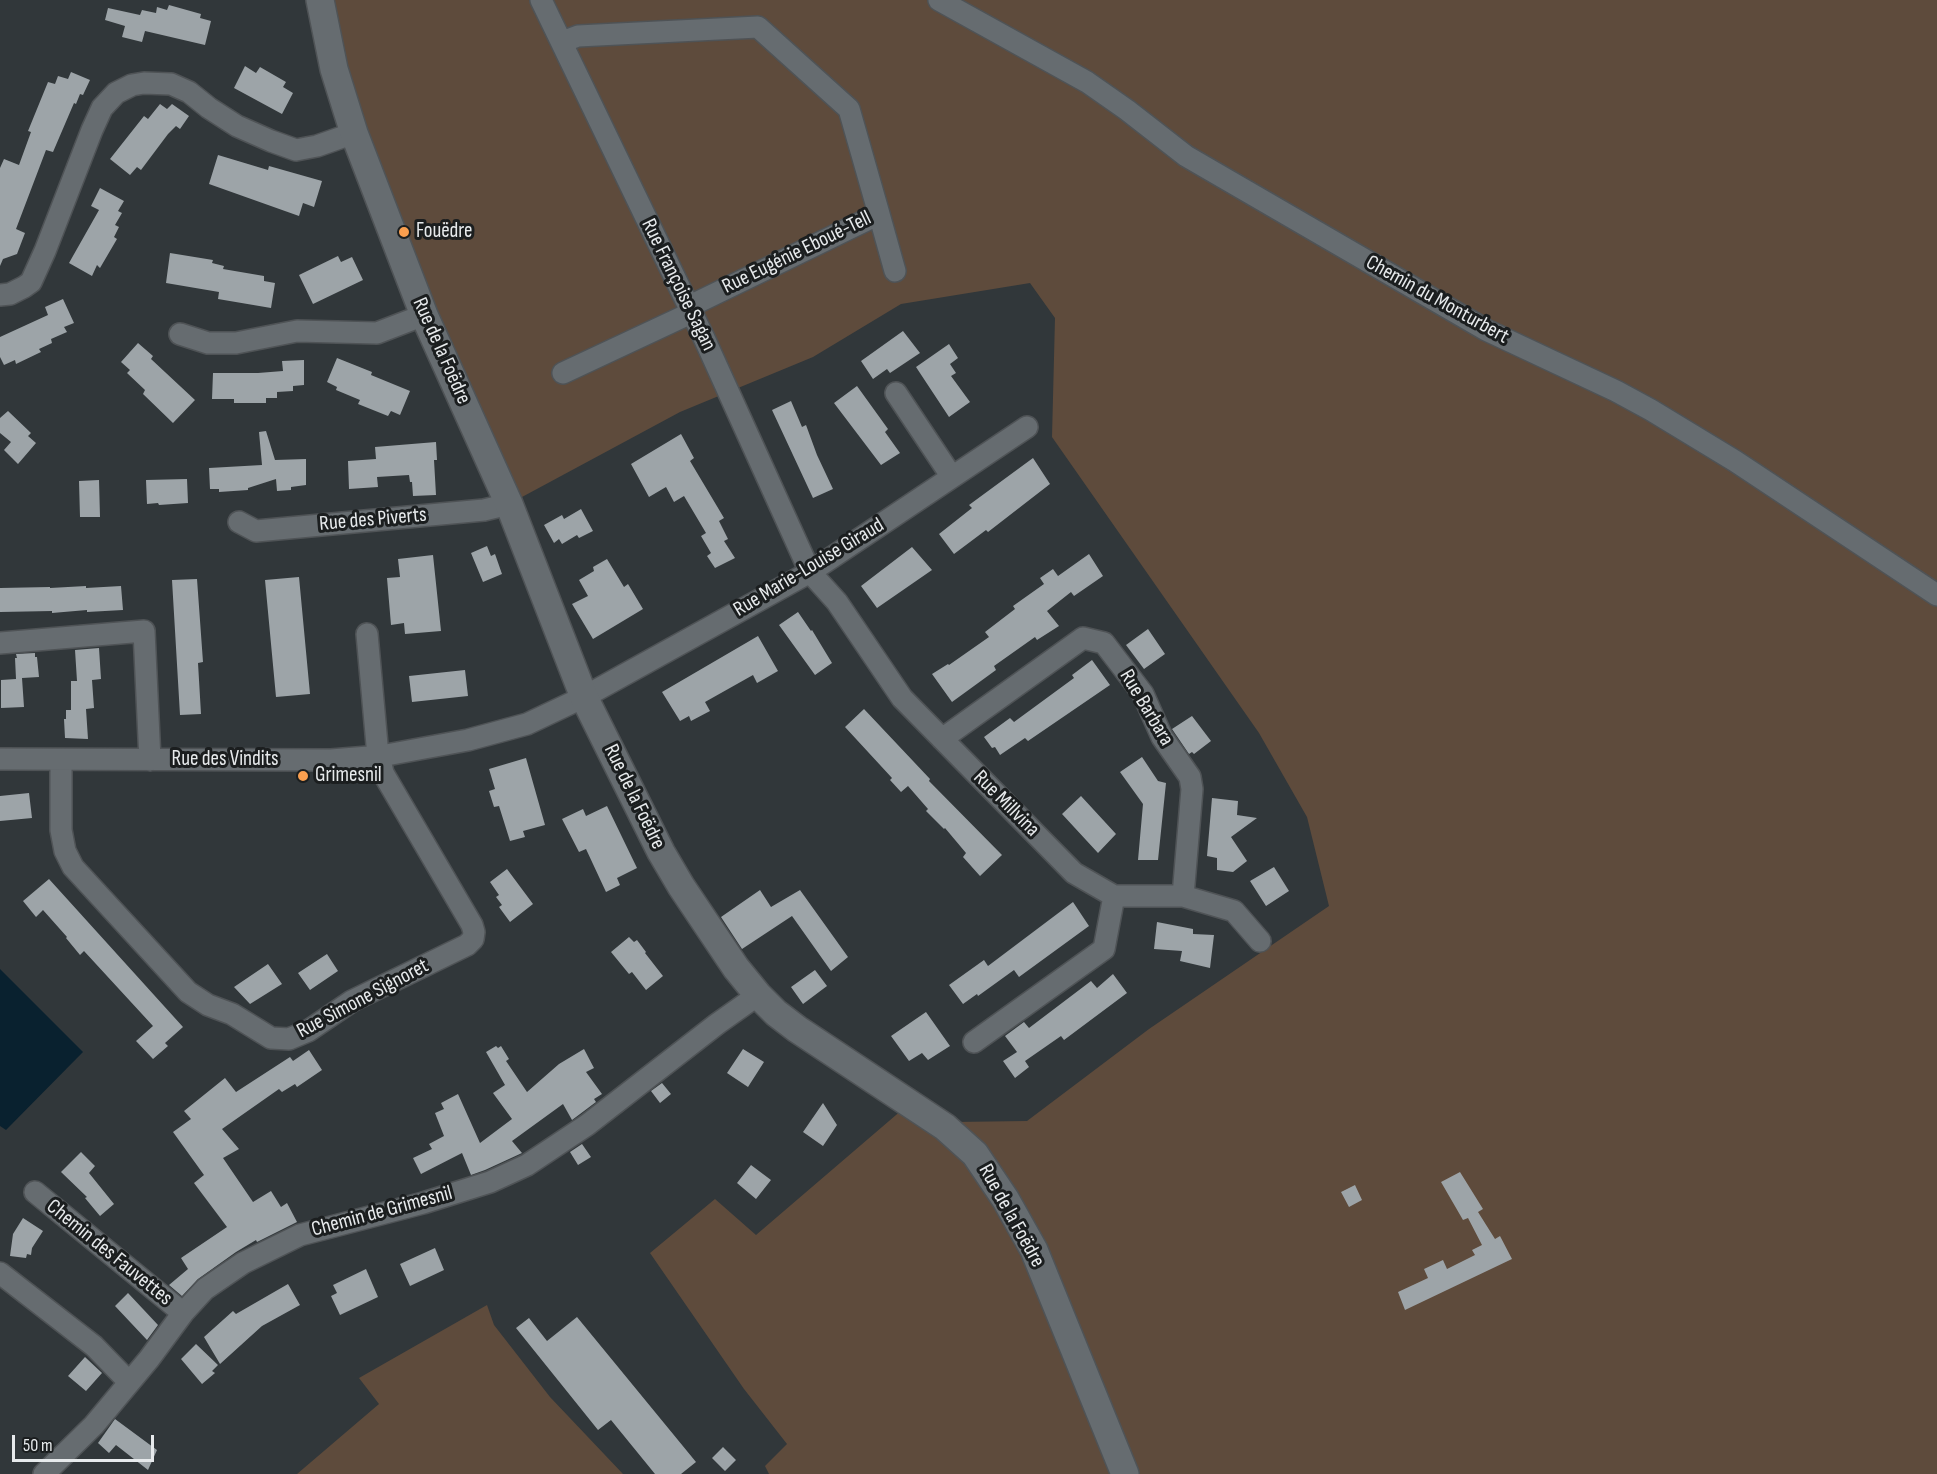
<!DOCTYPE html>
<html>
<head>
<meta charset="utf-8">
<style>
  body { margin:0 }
  #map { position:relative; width:1937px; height:1474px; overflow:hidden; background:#31373a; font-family:"Sofia Sans Condensed",sans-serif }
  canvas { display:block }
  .scale { position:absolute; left:12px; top:1435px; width:142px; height:27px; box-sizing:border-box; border:3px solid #e7eaec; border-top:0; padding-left:8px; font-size:18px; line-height:21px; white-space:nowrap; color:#e7eaec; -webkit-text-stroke:4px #1b1e1f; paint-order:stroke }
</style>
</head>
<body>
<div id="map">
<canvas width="1937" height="1474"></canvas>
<div class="scale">50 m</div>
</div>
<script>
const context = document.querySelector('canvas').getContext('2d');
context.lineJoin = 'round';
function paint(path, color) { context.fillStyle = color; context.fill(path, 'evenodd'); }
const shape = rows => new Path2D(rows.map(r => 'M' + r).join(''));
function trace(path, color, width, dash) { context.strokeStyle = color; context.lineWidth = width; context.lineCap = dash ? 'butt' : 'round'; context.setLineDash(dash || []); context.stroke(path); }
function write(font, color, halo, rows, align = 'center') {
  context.font = font + ' "Sofia Sans Condensed",sans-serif'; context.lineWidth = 6; context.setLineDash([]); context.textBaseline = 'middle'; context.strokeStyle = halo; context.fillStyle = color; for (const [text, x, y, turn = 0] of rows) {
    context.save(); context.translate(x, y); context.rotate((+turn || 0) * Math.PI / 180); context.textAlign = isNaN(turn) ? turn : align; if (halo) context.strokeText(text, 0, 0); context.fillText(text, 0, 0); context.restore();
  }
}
const green = shape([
  [320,0,1937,0,1937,1474,769,1474,765,1466,787,1444,744,1389,650,1253,715,1199,756,1235,910,1103,954,1122,1027,1121,1149,1029,1329,906,1307,817,1259,733,1052,437,1055,318,1030,283,901,304,813,357,680,412,509,504,424,315],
  [487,1305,494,1325,550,1397,623,1474,297,1474,379,1404,359,1378]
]);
const water = shape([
  [0,969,83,1052,6,1130,0,1126]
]);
const building = shape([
  [169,5,201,14,200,18,211,21,205,45,145,31,142,42,122,37,125,26,105,20,108,8,140,15,142,10,156,13,157,7,167,10],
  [245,66,256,73,260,67,286,82,283,87,293,93,282,114,234,88],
  [71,72,90,80,83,95,80,94,76,104,74,103,53,152,46,150,16,229,25,233,17,254,3,259,0,266,0,168,4,159,19,165,31,132,28,131,48,82,55,84,58,76,68,79],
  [160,104,167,109,172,104,189,116,180,129,176,126,168,134,141,170,137,167,130,175,110,159,144,116,148,119],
  [218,155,268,170,269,166,322,181,314,207,303,203,299,216,209,184],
  [100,188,124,201,118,211,122,213,115,225,119,227,114,237,117,239,100,268,97,265,92,276,69,263,99,210,91,206],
  [170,253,213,260,212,263,224,266,223,269,264,276,264,281,275,283,271,308,218,299,219,292,166,283],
  [338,256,341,262,352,257,363,280,313,304,299,275],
  [63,299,74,323,64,327,67,332,51,339,52,343,39,349,41,352,16,364,15,360,4,365,0,357,0,337,48,315,45,307],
  [903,331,920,353,890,373,887,369,873,379,861,361],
  [138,343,153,356,151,359,195,400,173,423,143,394,145,390,127,373,130,370,121,362],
  [949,344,958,358,950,364,956,373,951,376,970,402,949,417,916,367],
  [337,358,372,372,371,375,410,391,400,415,391,411,388,416,358,404,360,400,336,390,337,387,327,382],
  [304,360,304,385,293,386,293,391,277,392,277,398,266,398,266,403,234,403,234,399,212,399,213,373,258,373,283,371,282,361],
  [857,386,888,429,885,432,900,453,881,465,834,403],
  [791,401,802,427,806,425,817,455,833,489,813,498,772,410],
  [8,411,31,433,28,436,36,443,18,464,4,450,11,442,0,433,0,418],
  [266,431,275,460,306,459,306,485,291,487,291,490,277,491,276,479,248,488,248,490,219,492,219,489,210,489,209,468,262,465,259,432],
  [681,434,694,458,690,461,724,518,719,521,728,539,724,541,735,558,715,568,707,556,711,553,701,536,706,533,684,496,674,502,666,487,649,497,631,464],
  [436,442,437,460,434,460,436,495,413,496,412,482,410,482,409,475,377,477,378,487,349,489,348,461,376,459,375,447],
  [1033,458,1050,484,988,532,986,530,954,554,939,534,972,508,969,505],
  [187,479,188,503,159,505,158,503,147,504,146,480],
  [99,480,100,517,80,517,79,481],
  [581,509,593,531,579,538,577,535,562,544,559,539,554,543,544,525,562,515,564,519],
  [487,546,491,556,495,554,502,574,483,582,471,553],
  [912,547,932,570,877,608,861,586],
  [1089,554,1103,576,1074,596,1071,592,1047,611,1059,626,1037,640,1035,637,994,666,996,670,952,702,932,674,948,664,949,665,989,637,985,632,1015,609,1013,606,1044,584,1040,578,1053,569,1058,576],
  [433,555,441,631,405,634,404,623,391,625,387,578,400,577,398,559],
  [607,559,624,587,628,584,643,609,593,639,572,604,588,596,579,580,594,571,593,567],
  [299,577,310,694,276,697,265,580],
  [197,579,203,662,198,663,201,714,180,715,172,580],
  [86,586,86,588,121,586,123,610,87,612,87,610,52,613,52,611,0,612,0,588,50,587,50,588],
  [798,612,811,631,812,630,832,663,815,675,779,625],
  [1148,629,1165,654,1144,669,1126,645],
  [758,636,778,671,757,683,753,675,705,702,710,711,691,721,689,716,680,721,662,692],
  [99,648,101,679,92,680,94,708,86,709,88,739,65,738,64,719,66,719,66,710,71,710,71,681,77,681,75,650],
  [35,653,35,657,37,657,39,677,22,678,24,707,1,708,1,680,16,679,15,658,17,658,16,654],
  [1092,660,1110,685,1028,741,1025,738,1000,755,995,747,992,748,984,737,1010,718,1014,722,1074,678,1072,675],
  [465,670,468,696,412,702,409,676],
  [864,709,930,779,929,781,1002,855,980,876,963,857,966,853,945,828,944,829,926,811,928,809,908,786,901,792,890,780,892,778,845,727],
  [1192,716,1211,741,1194,754,1192,752,1189,754,1172,729],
  [1142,757,1158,781,1166,783,1158,860,1138,860,1143,804,1120,772],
  [526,758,545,825,523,831,525,837,510,841,499,806,494,807,489,791,495,789,489,769],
  [29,793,32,818,0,821,0,796],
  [1081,796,1116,834,1098,853,1062,814],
  [1212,798,1238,801,1237,815,1257,818,1231,837,1247,861,1233,872,1217,870,1217,858,1207,856],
  [607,806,637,868,617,878,620,885,606,892,586,849,579,852,562,819,583,809,586,816],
  [1274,867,1289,891,1266,906,1250,881],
  [507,869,533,904,510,922,499,907,502,905,496,897,499,895,490,882],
  [49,879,183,1027,165,1043,168,1046,153,1059,136,1041,153,1026,84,951,80,955,66,938,67,937,43,910,36,917,23,901],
  [760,890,771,907,800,890,848,957,831,971,792,916,742,949,721,917],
  [1073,902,1089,926,1019,977,1014,970,978,996,977,994,963,1004,949,985,984,960,988,966],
  [1157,922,1193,929,1193,934,1214,935,1210,968,1180,961,1182,951,1154,949],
  [629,937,634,942,637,940,646,952,645,953,663,976,646,990,632,972,629,974,611,952],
  [327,954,338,971,310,990,298,973],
  [268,964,282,984,250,1004,234,987],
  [815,970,827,986,803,1004,791,987],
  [1113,974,1127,993,1064,1040,1061,1036,1025,1061,1029,1067,1015,1078,1003,1061,1017,1052,1005,1036,1024,1022,1029,1028,1091,981,1097,988],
  [926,1012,950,1046,928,1060,922,1053,909,1061,891,1036],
  [496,1046,498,1048,501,1046,509,1059,506,1061,527,1092,559,1064,584,1049,594,1068,586,1072,602,1094,594,1099,596,1102,572,1120,563,1104,512,1141,522,1153,485,1170,471,1175,462,1153,421,1174,413,1158,432,1149,429,1144,444,1136,435,1113,444,1109,441,1103,458,1094,480,1143,512,1119,493,1093,505,1085,486,1052],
  [743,1049,764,1062,748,1087,727,1073],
  [309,1050,322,1070,297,1087,295,1084,282,1092,279,1089,222,1129,239,1149,223,1158,253,1202,271,1191,281,1207,287,1203,297,1222,257,1242,256,1240,236,1252,198,1279,182,1296,169,1285,188,1269,181,1258,227,1227,194,1183,204,1175,173,1132,191,1119,184,1111,225,1078,236,1092,290,1057,293,1061],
  [662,1083,671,1094,660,1103,651,1091],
  [823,1103,837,1125,823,1146,803,1132],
  [582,1144,591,1157,578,1165,570,1152],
  [81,1152,95,1166,89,1173,114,1204,100,1216,85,1198,87,1197,61,1172],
  [751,1165,771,1180,756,1199,737,1183],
  [1460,1172,1483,1209,1478,1212,1495,1239,1500,1236,1512,1259,1405,1310,1398,1292,1428,1278,1424,1269,1443,1260,1447,1269,1475,1255,1472,1250,1482,1245,1468,1218,1463,1220,1441,1182],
  [1355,1185,1362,1200,1349,1207,1341,1192],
  [23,1218,43,1231,32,1248,31,1255,27,1254,26,1258,10,1256,13,1234],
  [435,1248,444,1270,410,1286,400,1264],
  [366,1269,378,1297,340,1315,331,1296,337,1293,333,1285],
  [288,1284,300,1305,262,1326,220,1364,204,1337,233,1311,236,1314],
  [128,1293,158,1325,147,1340,115,1306],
  [577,1317,696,1462,681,1474,655,1474,611,1420,598,1430,516,1328,529,1318,547,1341],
  [196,1344,218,1365,212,1371,215,1373,202,1384,181,1359],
  [85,1357,102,1373,86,1391,68,1376],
  [115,1419,157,1450,148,1470,116,1445,109,1453,98,1443],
  [723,1447,736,1460,725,1471,712,1458]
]);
const minor = shape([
  [541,0,704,338,810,572,837,602,902,698,1074,873,1114,896,1183,896,1234,911,1260,941],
  [939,0,1087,82,1127,110,1186,156,1486,330,1616,391,1651,410,1735,461,1937,595],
  [562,42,578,36,758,27,849,109,879,214,688,307],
  [879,214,895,271],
  [0,295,10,294,24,287,31,282,45,251,92,130,102,108,116,93,132,85,144,83,171,84,189,92,209,108,237,126,271,141,296,150,317,146,354,133],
  [180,334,208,343,236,343,297,331,377,333,424,315],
  [563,373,691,313],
  [896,393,952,477],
  [239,522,256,531,484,510,509,504],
  [0,643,144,631,150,760],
  [942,739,1083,638,1104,643,1143,694,1162,737,1190,777,1192,789,1183,896],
  [0,759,331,760,381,756,468,740,527,724,584,697,810,572,1027,427],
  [61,760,61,830,65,851,73,867,188,992,208,1005,232,1014,271,1038,289,1039,308,1031,352,1001,467,945,473,939,474,932,472,925,383,773,377,745,367,634],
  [974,1042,1104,949,1114,896],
  [35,1192,183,1313],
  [0,1273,94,1346,129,1382],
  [44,1474,94,1425,149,1359,183,1313,205,1289,243,1263,300,1235,423,1203,490,1182,527,1165,587,1125,717,1024,758,995]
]);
const tertiary = shape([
  [320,0,334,69,354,133,424,315,509,504,584,697,661,852,681,886,736,968,758,995,776,1013,797,1029,945,1127,975,1154,1006,1200,1034,1250,1125,1474]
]);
const markers = [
  [404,232,6,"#fa9f4f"],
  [303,776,6,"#fa9f4f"]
];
const poiNames = [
  ["Fouëdre",416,232],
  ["Grimesnil",315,776]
];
const streetNames = [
  ["Rue Eugénie Eboué-Tell",797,253,-26],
  ["Rue Françoise Sagan",678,285,64],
  ["Chemin du Monturbert",1437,300,29],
  ["Rue de la Foëdre",441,351,66],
  ["Rue des Piverts",373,520,-5],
  ["Rue Marie-Louise Giraud",809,568,-31],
  ["Rue Barbara",1146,708,59],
  ["Rue des Vindits",225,760],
  ["Rue de la Foëdre",634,797,64],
  ["Rue Millvina",1006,804,45],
  ["Rue Simone Signoret",363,999,-28],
  ["Chemin de Grimesnil",382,1212,-15],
  ["Rue de la Foëdre",1011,1216,61],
  ["Chemin des Fauvettes",109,1253,39]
];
paint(green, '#5e4b3c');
paint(water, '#09212f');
paint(building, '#9da4a8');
trace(minor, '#4f5356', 24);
trace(tertiary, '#4f5356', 30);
trace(minor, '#666c70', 21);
trace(tertiary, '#666c70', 27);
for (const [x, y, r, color] of markers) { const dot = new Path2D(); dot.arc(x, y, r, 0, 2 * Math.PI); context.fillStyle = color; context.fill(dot); trace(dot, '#1b1e1f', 2); }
write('21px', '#e7eaec', '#1b1e1f', poiNames, 'left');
write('21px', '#e7eaec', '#1b1e1f', streetNames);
</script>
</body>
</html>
